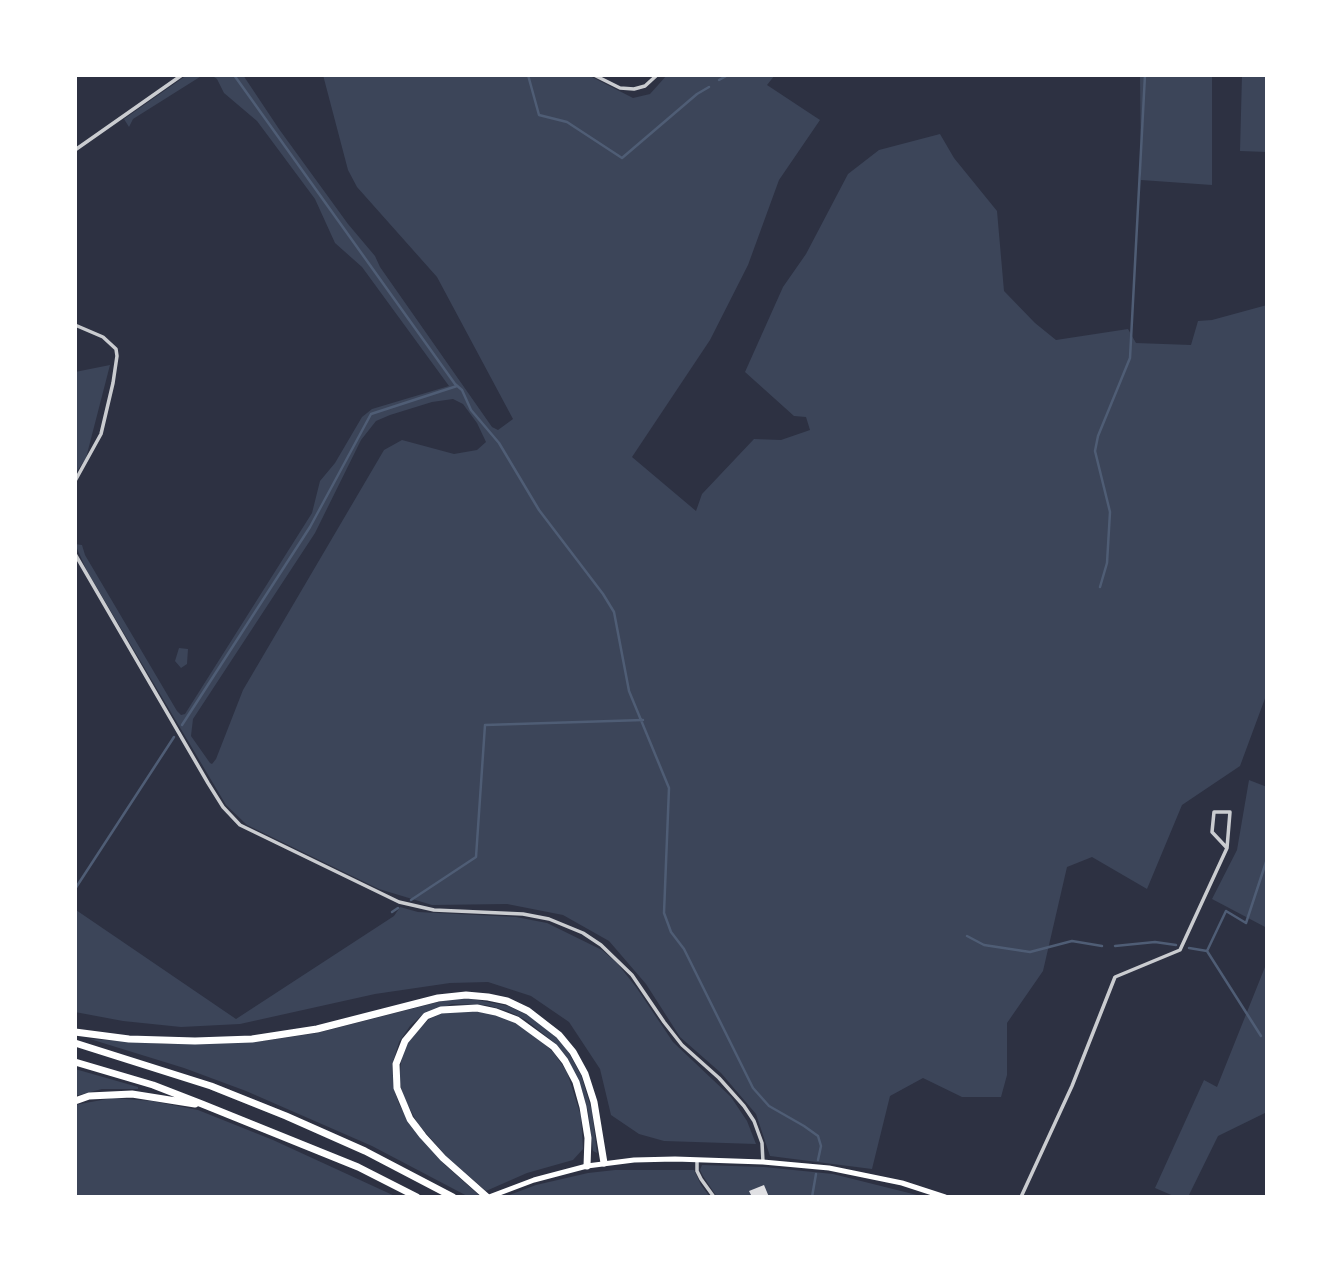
<!DOCTYPE html>
<html>
<head>
<meta charset="utf-8">
<style>
  body { margin:0 }
  #map { position:relative; width:1342px; height:1272px; overflow:hidden; background:#2d3142; font-family:"Nunito Sans",sans-serif }
  canvas { display:block }
  .frame { position:absolute; inset:0; border:77px solid #fff; pointer-events:none }
</style>
</head>
<body>
<div id="map">
<canvas width="1342" height="1272"></canvas>
<div class="frame"></div>
</div>
<script>
const context = document.querySelector('canvas').getContext('2d');
context.lineJoin = 'round';
function paint(path, color) { context.fillStyle = color; context.fill(path, 'evenodd'); }
const shape = rows => new Path2D(rows.map(r => 'M' + r).join(''));
function trace(path, color, width, dash) { context.strokeStyle = color; context.lineWidth = width; context.lineCap = dash ? 'butt' : 'round'; context.setLineDash(dash || []); context.stroke(path); }
const green = shape([
  [187,75,203,75,133,119,129,127,124,119],
  [211,75,243,75,279,129,348,224,375,256,380,267,492,427,498,430,513,419,437,277,357,187,348,170,323,75,588,75,633,98,650,94,667,75,775,75,767,85,820,120,779,180,748,265,710,340,632,457,696,511,702,494,754,439,781,440,810,430,806,417,794,416,745,372,783,287,806,254,848,174,879,150,940,134,954,158,997,211,1004,291,1035,323,1056,340,1128,329,1136,343,1191,345,1198,321,1212,320,1267,305,1267,693,1240,766,1182,805,1147,889,1092,857,1067,867,1043,971,1007,1023,1007,1075,1001,1097,962,1097,923,1078,890,1096,872,1169,770,1156,756,1114,721,1073,680,1037,646,984,609,941,563,915,507,904,432,905,379,889,247,825,226,805,87,571,75,544,82,545,85,555,177,711,181,715,185,714,312,513,320,481,335,463,362,417,372,409,449,386,362,267,335,243,315,199,257,121,224,93,217,79],
  [453,399,463,404,477,423,486,442,477,450,454,454,402,440,384,450,243,690,216,759,212,764,210,763,191,736,193,719,315,533,361,440,376,421,390,415,432,402],
  [1140,75,1212,75,1212,185,1141,180],
  [1242,75,1267,75,1267,152,1240,151],
  [110,365,86,458,75,474,75,372],
  [179,648,188,649,187,664,181,668,175,661],
  [1249,780,1267,787,1267,928,1212,899,1237,850],
  [400,907,418,912,516,917,547,923,602,950,617,963,636,987,673,1042,731,1097,747,1121,756,1144,664,1141,639,1134,611,1115,600,1069,569,1022,531,996,488,982,450,983,375,994,240,1024,181,1027,123,1021,75,1012,76,910,236,1019,394,916],
  [1267,962,1267,1112,1218,1136,1188,1197,1176,1197,1155,1188,1204,1080,1217,1087],
  [450,999,472,999,508,1006,532,1017,548,1029,566,1048,581,1075,592,1111,597,1153,593,1151,588,1111,582,1091,568,1059,556,1044,526,1020,508,1011,486,1005,452,1004,422,1015,410,1026,399,1042,392,1065,394,1089,399,1104,413,1128,444,1164,481,1197,469,1197,372,1146,246,1091,184,1068,90,1039,166,1044,263,1041,317,1033],
  [469,1010,494,1014,514,1022,539,1038,554,1053,567,1072,581,1116,583,1149,573,1160,527,1173,486,1191,447,1157,418,1124,404,1098,399,1080,402,1055,408,1041,429,1019,445,1012],
  [75,1069,138,1087,138,1089,102,1089,75,1096],
  [112,1098,152,1101,198,1110,273,1140,397,1197,75,1197,75,1105],
  [702,1165,764,1167,833,1174,925,1197,717,1197,703,1176,700,1170],
  [615,1170,694,1170,701,1185,710,1197,504,1197,536,1185,588,1173]
]);
const stream = shape([
  [234,75,455,384,462,390,471,410,499,443,539,510,603,594,614,612,629,691,669,788,664,913,671,932,684,949,753,1088,769,1106,804,1126,818,1136,821,1146,818,1160],
  [528,75,539,115,567,122,622,158,697,94,709,87],
  [719,80,728,75],
  [1100,587,1107,563,1110,512,1095,451,1098,436,1130,358,1145,75],
  [182,725,310,527,371,414,457,386],
  [75,889,174,737],
  [411,900,476,857,485,725,643,720],
  [392,912,398,908],
  [967,936,984,945,1030,952,1072,941,1102,946],
  [1115,946,1155,942,1176,945],
  [1189,948,1207,951,1226,911,1246,923,1267,859],
  [1207,951,1261,1036],
  [812,1197,816,1174]
]);
const building = shape([
  [764,1185,769,1197,752,1197,749,1191]
]);
const minor = shape([
  [594,75,620,88,634,89,645,86,657,75],
  [75,150,182,75],
  [75,325,103,337,116,349,117,356,113,383,101,434,75,481],
  [75,554,208,783,223,807,240,825,399,902,434,910,523,914,549,919,583,933,601,945,632,975,664,1022,682,1045,719,1078,744,1106,754,1121,762,1143,763,1162],
  [697,1160,697,1171,701,1179,714,1197],
  [1021,1197,1072,1086,1115,977,1180,950,1227,848,1230,812,1214,812,1212,832,1227,848]
]);
const secondary = shape([
  [489,1197,534,1180,587,1166,634,1160,675,1159,763,1162,829,1168,902,1183,945,1197]
]);
const motorway = shape([
  [75,1032,129,1039,195,1041,252,1039,317,1029,438,998,466,995,488,997,507,1001,528,1011,559,1035,573,1052,585,1074,594,1102,604,1163],
  [75,1043,211,1086,286,1116,365,1151,453,1197],
  [75,1062,153,1085,202,1104,358,1167,417,1197],
  [75,1101,89,1096,132,1094,195,1104],
  [487,1197,443,1158,423,1136,410,1119,397,1088,396,1064,405,1041,426,1016,441,1010,477,1008,496,1012,517,1020,554,1047,565,1061,576,1082,583,1107,588,1138,587,1166]
]);
paint(green, '#3c4559');
trace(stream, '#4f5d75', 2.5);
paint(building, '#e0e0e3');
trace(minor, '#caccd0', 3.5);
trace(secondary, '#fff', 5);
trace(motorway, '#fff', 7);
</script>
</body>
</html>
